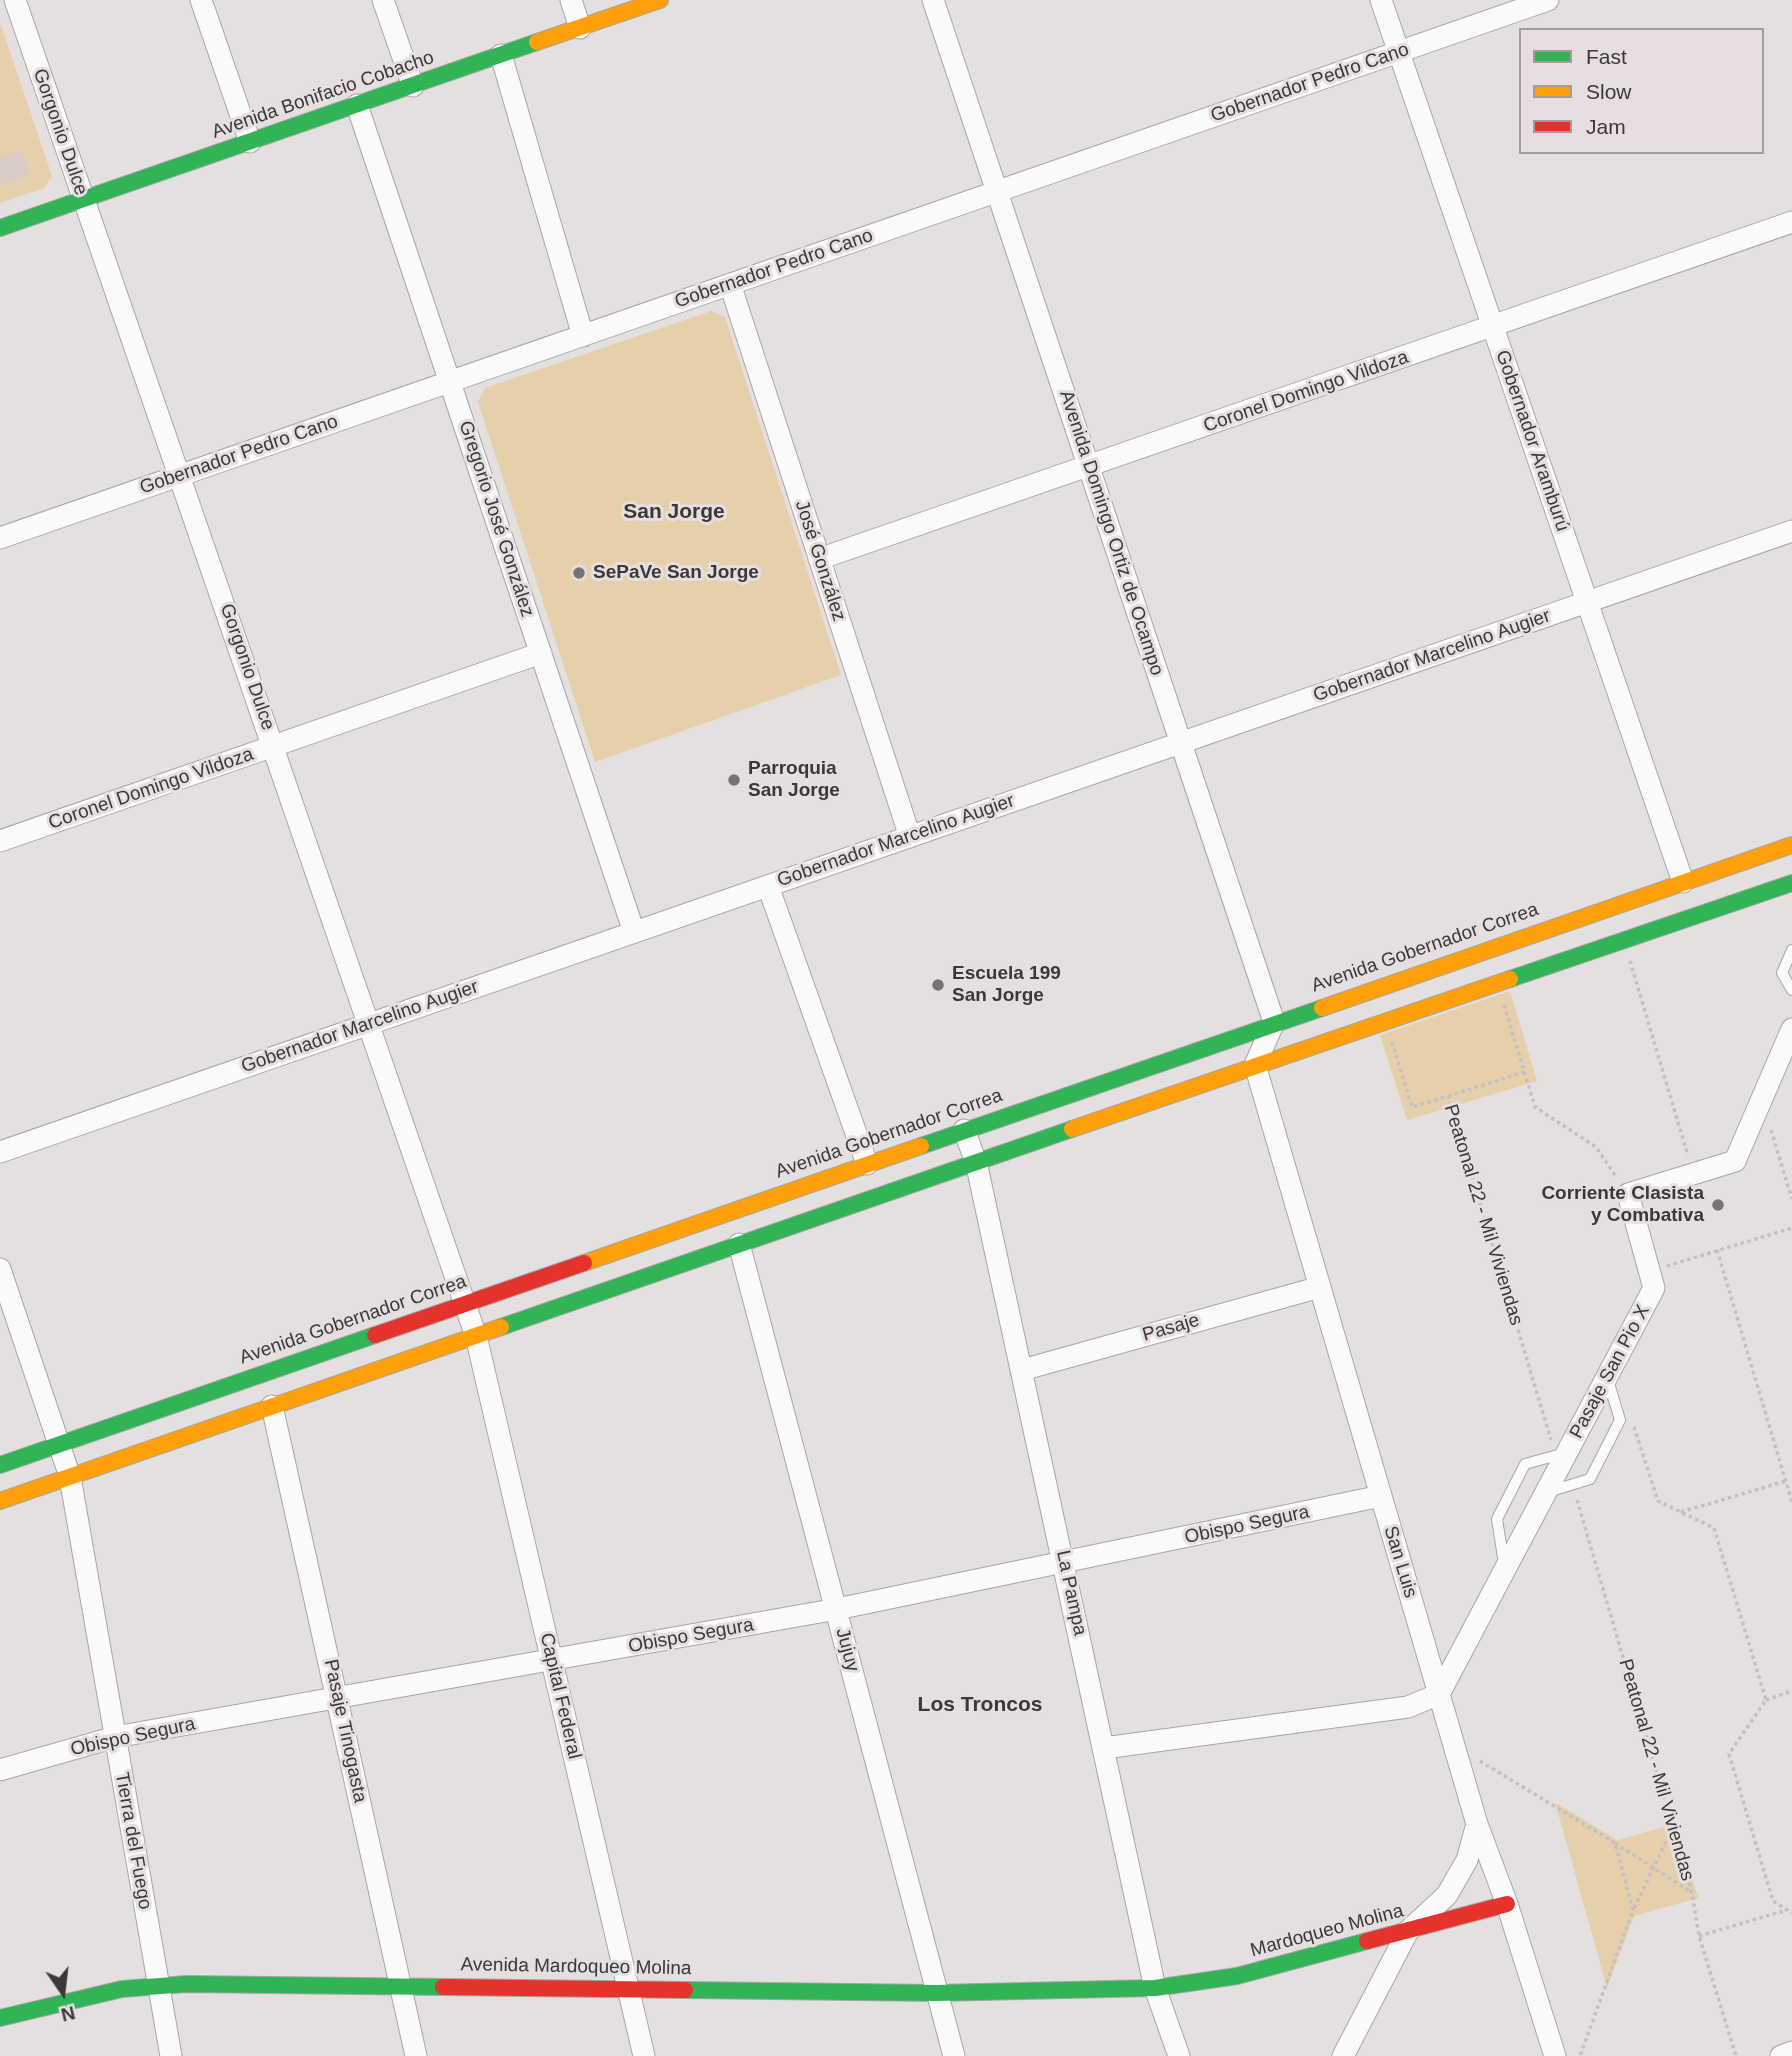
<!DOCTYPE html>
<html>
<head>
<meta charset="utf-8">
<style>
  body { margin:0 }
  #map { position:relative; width:1792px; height:2056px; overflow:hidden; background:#e4e0e0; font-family:Arial,sans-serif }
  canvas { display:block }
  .legend { position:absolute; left:1519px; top:28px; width:245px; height:126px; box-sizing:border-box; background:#e6dedf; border:2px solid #a29c9c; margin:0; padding:9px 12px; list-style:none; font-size:21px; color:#3b3838 }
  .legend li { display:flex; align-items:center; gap:14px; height:35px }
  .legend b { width:35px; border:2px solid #a29c9c }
  .north { position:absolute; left:28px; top:1958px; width:70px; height:70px; -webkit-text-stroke:5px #e6dedf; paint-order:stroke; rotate:166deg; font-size:19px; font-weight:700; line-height:28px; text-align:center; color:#3b3838 }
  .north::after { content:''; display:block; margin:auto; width:24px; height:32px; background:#3b3838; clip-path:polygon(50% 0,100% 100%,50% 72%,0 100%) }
</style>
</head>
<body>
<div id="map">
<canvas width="1792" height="2056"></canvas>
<ul class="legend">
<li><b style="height:9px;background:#30b455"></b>Fast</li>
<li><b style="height:9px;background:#ff9f0a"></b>Slow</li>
<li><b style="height:9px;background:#e5322d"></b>Jam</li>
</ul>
<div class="north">N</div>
</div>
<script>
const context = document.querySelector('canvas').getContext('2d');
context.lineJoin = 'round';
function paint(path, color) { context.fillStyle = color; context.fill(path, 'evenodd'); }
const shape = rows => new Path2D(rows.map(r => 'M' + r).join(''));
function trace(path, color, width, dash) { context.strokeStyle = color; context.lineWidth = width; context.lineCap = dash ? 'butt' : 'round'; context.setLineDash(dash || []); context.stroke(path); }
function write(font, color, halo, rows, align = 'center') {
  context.font = font + ' Arial,sans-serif'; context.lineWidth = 6; context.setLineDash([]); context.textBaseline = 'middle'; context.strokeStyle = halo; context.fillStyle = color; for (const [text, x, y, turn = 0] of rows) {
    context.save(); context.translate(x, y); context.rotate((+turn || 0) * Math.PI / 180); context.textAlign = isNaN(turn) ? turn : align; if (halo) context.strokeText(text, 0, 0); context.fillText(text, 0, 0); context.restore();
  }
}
const green = shape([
  [0,22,52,176,44,188,0,203],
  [711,311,725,317,841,675,595,762,478,402,485,388],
  [1510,991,1537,1081,1407,1120,1380,1035],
  [1555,1802,1617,1840,1676,1824,1698,1898,1634,1916,1607,1988]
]);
const building = shape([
  [21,149,30,174,0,186,0,158]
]);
const path = shape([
  [1630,961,1688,1156],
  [1504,1005,1535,1107,1596,1147,1617,1178],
  [1392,1042,1412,1107,1448,1096,1551,1440],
  [1448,1096,1524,1072],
  [1771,1130,1792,1199],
  [1717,1250,1792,1502],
  [1667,1266,1792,1228],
  [1634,1427,1658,1501,1714,1528,1766,1700,1729,1754,1773,1901,1792,1913],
  [1577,1500,1692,1893,1699,1936,1736,2056],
  [1681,1512,1786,1481],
  [1766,1700,1792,1691],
  [1480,1761,1615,1843,1633,1910,1580,2056],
  [1615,1843,1691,1892],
  [1634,1908,1673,1827],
  [1699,1936,1787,1910]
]);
const lane = shape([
  [1792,950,1782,973,1792,990],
  [1548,1492,1590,1479,1620,1420,1608,1380],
  [1504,1564,1497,1519,1525,1464,1565,1453]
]);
const street = shape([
  [15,0,476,1336,644,2056],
  [201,0,250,142],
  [383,0,413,86],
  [571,0,580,28],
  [933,0,1274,1022,1255,1065,1477,1824,1507,1904,1555,2056],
  [1381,0,1683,882],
  [501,55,583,336],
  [357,105,634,932],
  [730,284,910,837],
  [0,538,1548,0],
  [819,559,1792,222],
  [0,841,541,653],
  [768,886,867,1164],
  [964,1130,976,1162,1155,1988,1179,2056],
  [0,1152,1792,531],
  [739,1244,954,2056],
  [0,1269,70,1477,171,2056],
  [1022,1370,1320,1287],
  [272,1406,416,2056],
  [1104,1748,1408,1707,1439,1694,1654,1288,1628,1194,1735,1161,1792,1029],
  [0,1770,115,1737,837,1609,1381,1496],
  [1343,2056,1408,1931,1447,1895,1467,1860,1477,1824],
  [1781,2056,1792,2052]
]);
const fast = shape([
  [0,228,537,42],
  [1510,979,1792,883],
  [921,1146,1322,1008],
  [501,1327,1072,1129],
  [0,1465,375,1335],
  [685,1990,936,1993,1155,1988,1237,1976,1367,1941],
  [0,2018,122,1989,186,1984,443,1987]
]);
const slow = shape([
  [537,42,660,0],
  [1322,1008,1792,845],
  [1072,1129,1510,979],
  [584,1263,921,1146],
  [0,1501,501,1327]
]);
const jam = shape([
  [375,1335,584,1263],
  [1367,1941,1507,1904],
  [443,1987,685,1990]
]);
const markers = [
  [579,573,7,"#767373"],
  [734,780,7,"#767373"],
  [938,985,7,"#767373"],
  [1718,1205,7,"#767373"]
];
const streetNames = [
  ["Gobernador Pedro Cano",1310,83,-19],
  ["Avenida Bonifacio Cobacho",323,95,-19],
  ["Gorgonio Dulce",60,132,71],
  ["Gobernador Pedro Cano",774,269,-19],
  ["Coronel Domingo Vildoza",1306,392,-19],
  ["Gobernador Aramburú",1532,441,71],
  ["Gobernador Pedro Cano",239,455,-19],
  ["Gregorio José González",496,519,72],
  ["Avenida Domingo Ortiz de Ocampo",1111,533,72],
  ["José González",820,561,72],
  ["Gobernador Marcelino Augier",1432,656,-19],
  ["Gorgonio Dulce",247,667,71],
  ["Coronel Domingo Vildoza",151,789,-19],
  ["Gobernador Marcelino Augier",896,841,-19],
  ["Avenida Gobernador Correa",1425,948,-19],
  ["Gobernador Marcelino Augier",360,1027,-19],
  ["Avenida Gobernador Correa",889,1134,-19],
  ["Peatonal 22 - Mil Viviendas",1483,1215,73],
  ["Avenida Gobernador Correa",353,1320,-19],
  ["Pasaje",1171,1328,-16],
  ["Pasaje San Pio X",1610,1372,-62],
  ["Obispo Segura",1247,1525,-12],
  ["San Luis",1400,1562,73],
  ["La Pampa",1071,1593,78],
  ["Obispo Segura",691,1636,-10],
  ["Jujuy",847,1650,75],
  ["Capital Federal",560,1696,77],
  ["Pasaje Tinogasta",345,1731,78],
  ["Obispo Segura",133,1737,-12],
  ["Peatonal 22 - Mil Viviendas",1656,1770,74],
  ["Tierra del Fuego",133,1841,80],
  ["Mardoqueo Molina",1327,1931,-15],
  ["Avenida Mardoqueo Molina",576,1967,1]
];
const poiNames = [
  ["SePaVe San Jorge",593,573],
  ["Parroquia",748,769],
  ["San Jorge",748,791],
  ["Escuela 199",952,974],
  ["San Jorge",952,996],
  ["Corriente Clasista",1704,1194,"right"],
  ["y Combativa",1704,1216,"right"]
];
const neighbourhoodNames = [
  ["San Jorge",674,512],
  ["Los Troncos",980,1705]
];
paint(green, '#e6d0ac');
paint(building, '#d9ccc6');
trace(lane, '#a8a5a5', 12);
trace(street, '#a8a5a5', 23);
trace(fast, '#a8a5a5', 18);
trace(slow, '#a8a5a5', 18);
trace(jam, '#a8a5a5', 18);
trace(path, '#c2c1c1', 3.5, [3.5, 3.5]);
trace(lane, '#fbfafa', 10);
trace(street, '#fbfafa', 21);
trace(fast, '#30b455', 16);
trace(slow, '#ff9f0a', 16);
trace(jam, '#e5322d', 16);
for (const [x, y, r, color] of markers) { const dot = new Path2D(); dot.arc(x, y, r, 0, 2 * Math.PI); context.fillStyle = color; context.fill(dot); trace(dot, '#e6dedf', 2.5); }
write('19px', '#3b3838', '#e6dedf', streetNames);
write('bold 19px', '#3b3838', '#e6dedf', poiNames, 'left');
write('bold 21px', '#3b3838', '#e6dedf', neighbourhoodNames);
</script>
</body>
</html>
